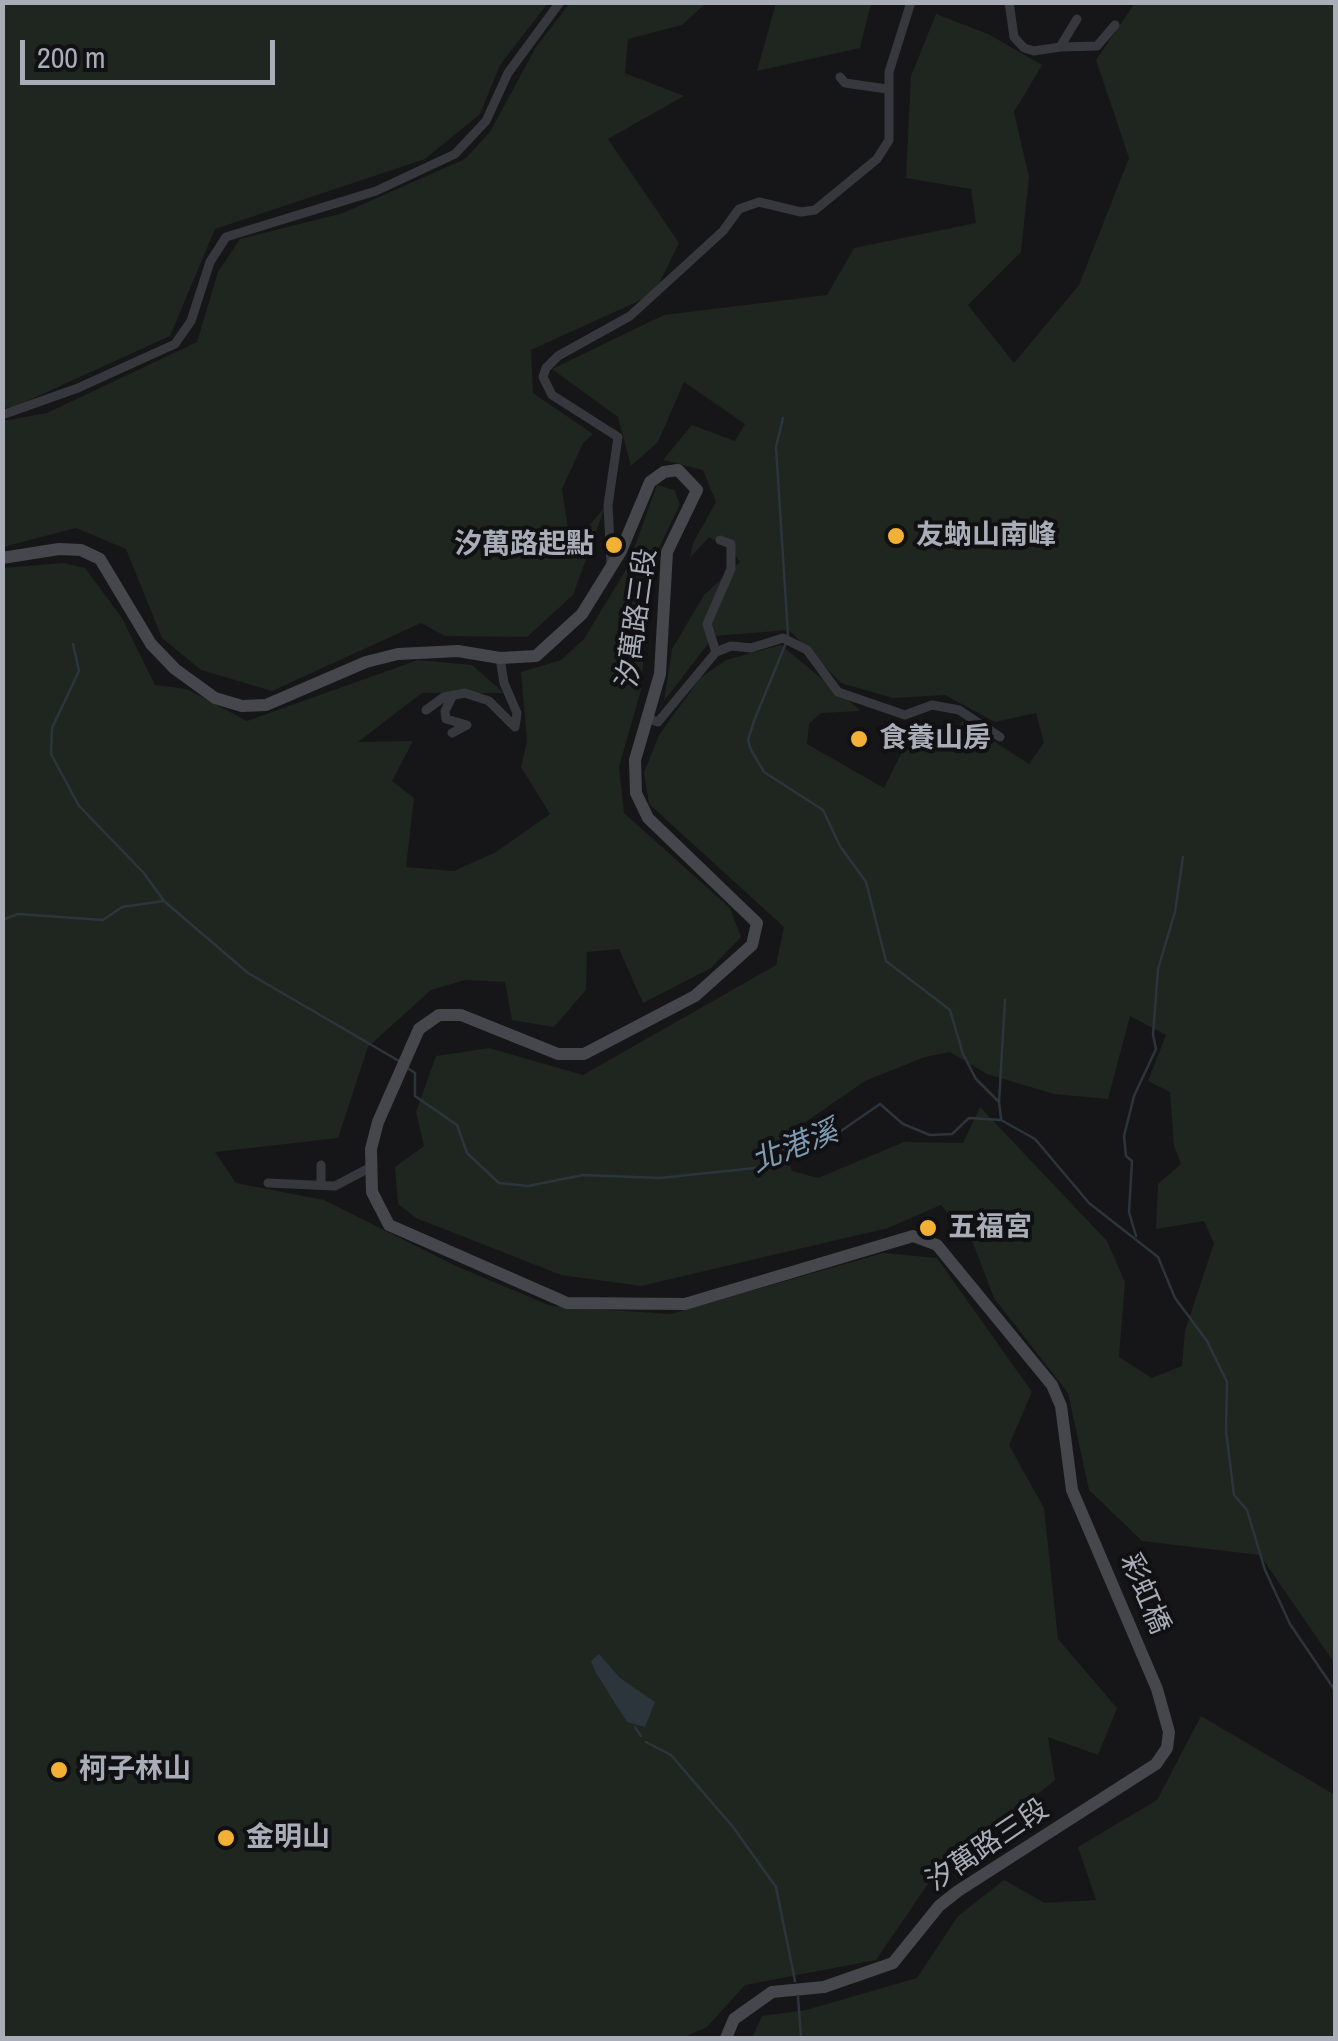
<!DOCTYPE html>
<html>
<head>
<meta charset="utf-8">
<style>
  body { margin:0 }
  #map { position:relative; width:1338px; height:2041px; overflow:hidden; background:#161618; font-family:"Archivo Narrow",sans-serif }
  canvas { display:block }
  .frame { position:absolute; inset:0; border:5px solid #a8adb8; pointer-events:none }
  .scale { position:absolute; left:20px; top:40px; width:255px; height:45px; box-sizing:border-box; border:5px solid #a8adb8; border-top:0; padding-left:12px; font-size:30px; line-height:35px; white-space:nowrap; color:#a8adb8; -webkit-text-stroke:8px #111113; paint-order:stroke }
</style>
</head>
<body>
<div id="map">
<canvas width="1338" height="2041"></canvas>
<div class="frame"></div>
<div class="scale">200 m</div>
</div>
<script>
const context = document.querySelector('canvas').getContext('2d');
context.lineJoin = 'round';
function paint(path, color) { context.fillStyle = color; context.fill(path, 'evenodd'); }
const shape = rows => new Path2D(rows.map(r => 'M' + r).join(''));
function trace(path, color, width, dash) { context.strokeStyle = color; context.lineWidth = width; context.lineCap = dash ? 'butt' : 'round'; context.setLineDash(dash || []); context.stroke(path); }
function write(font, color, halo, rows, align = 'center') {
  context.font = font + ' "Archivo Narrow","Noto Sans TC",sans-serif'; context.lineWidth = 8; context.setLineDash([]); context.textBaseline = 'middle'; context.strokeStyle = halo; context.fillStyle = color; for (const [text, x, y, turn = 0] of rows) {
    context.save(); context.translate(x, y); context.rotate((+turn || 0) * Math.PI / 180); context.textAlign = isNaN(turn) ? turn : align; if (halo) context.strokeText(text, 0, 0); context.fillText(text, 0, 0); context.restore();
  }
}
const green = shape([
  [3,3,548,3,500,65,480,114,425,159,215,229,170,336,14,407,3,408],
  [570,3,706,3,682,25,628,39,625,73,684,96,608,139,679,243,654,294,531,350,533,393,593,434,583,443,562,489,569,535,580,536,605,507,573,595,527,637,445,636,421,623,272,691,201,670,162,638,126,549,76,528,3,547,3,421,47,413,197,342,218,272,240,239,343,213,465,159,490,132,536,47],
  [776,3,871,3,860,48,757,71],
  [1135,3,1335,3,1335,1664,1260,1555,1142,1541,1089,1490,1068,1393,994,1298,973,1243,941,1205,888,1228,641,1286,561,1275,416,1218,398,1204,395,1167,424,1146,416,1112,436,1056,489,1048,583,1075,776,965,784,927,649,804,644,773,659,735,700,678,726,660,781,645,861,711,821,713,809,724,807,744,884,788,903,750,906,726,956,732,962,721,1029,764,1044,743,1036,713,995,722,945,695,893,698,841,683,789,630,714,636,664,701,672,649,704,595,740,562,730,548,709,537,690,558,693,543,716,502,703,470,663,460,692,425,735,441,745,424,684,382,658,442,631,466,618,417,552,369,664,315,827,295,854,248,976,223,971,189,906,178,911,76,936,14,988,34,1042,65,1014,112,1029,177,1021,252,968,305,1014,363,1079,285,1129,158,1096,60],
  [1130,1016,1166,1035,1148,1081,1170,1092,1174,1146,1181,1164,1158,1184,1156,1229,1204,1221,1214,1243,1185,1331,1182,1366,1152,1378,1119,1357,1125,1282,1107,1241,980,1107,963,1143,904,1142,818,1178,792,1171,781,1139,865,1081,925,1057,950,1052,987,1074,1054,1094,1108,1099],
  [657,485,674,490,680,504,651,565,641,690,619,767,624,813,730,908,741,937,711,968,643,1003,619,949,587,952,586,990,554,1027,512,1020,505,982,465,980,431,990,368,1047,338,1138,215,1152,236,1183,324,1200,456,1266,551,1306,671,1314,883,1253,937,1258,1032,1392,1009,1445,1044,1508,1058,1639,1117,1708,1098,1755,1048,1737,1055,1780,932,1878,876,1960,745,1985,707,2027,682,2038,3,2038,3,568,63,563,85,568,122,618,155,685,187,689,247,721,418,660,472,665,504,693,422,693,358,742,413,741,392,781,414,798,406,867,454,871,496,852,550,814,521,767,527,741,521,672,561,660,584,639,627,568],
  [1201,1716,1335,1795,1335,2038,752,2038,762,2016,806,2010,917,1978,958,1916,1004,1880,1045,1903,1096,1900,1078,1847,1157,1800]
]);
const water = shape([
  [599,1654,620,1678,655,1702,645,1727,627,1722,596,1673,591,1661]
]);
const stream = shape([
  [783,418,776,447,788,635],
  [786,643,754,721,748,740,751,750,764,772,823,810,840,846,866,882,886,961,950,1010,963,1054,976,1079,999,1102,1001,1118],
  [73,644,79,671,52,728,51,754,79,806,143,872,164,901],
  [2,920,18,914,103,920,122,907,164,901,248,973,399,1061],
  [409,1069,415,1073,415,1096,457,1125,467,1153,499,1183,528,1186,583,1175,660,1178,764,1167,778,1150,825,1142,880,1104,903,1124,930,1135,952,1134,969,1118,1001,1120,1035,1139,1089,1203,1158,1257,1175,1298,1207,1341,1227,1382,1226,1431,1234,1495,1247,1510,1265,1570,1290,1624,1336,1692],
  [999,1102,1005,1000],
  [1136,1236,1129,1212,1132,1161,1126,1156,1124,1136,1134,1096,1156,1049,1153,1035,1158,969,1175,912,1183,857],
  [635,1727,641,1736],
  [646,1742,671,1755,733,1827,776,1887,795,1981],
  [798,1997,801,2038]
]);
const street = shape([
  [1009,2,1014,37,1024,48,1034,51,1060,47,1077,19],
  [1060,47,1097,46,1115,25],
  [840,77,845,83,887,89],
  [2,415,78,388,175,344,191,321,210,262,226,237,376,191,455,154,486,121,508,73,560,2],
  [611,565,608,505,618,437,552,395,543,377,546,368,558,356,630,316,723,231,739,209,759,202,801,212,815,210,877,159,889,140,889,72,911,2],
  [716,652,707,624,731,569,731,544,720,540],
  [426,710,444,697,465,693,489,701,515,727,517,713,504,683,500,658],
  [646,718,658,722,716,652,731,646,751,648,783,638,807,650,838,692,905,715,932,705,959,710,1000,737],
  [452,733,467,725,446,719,445,711,453,695],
  [268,1183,335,1186,371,1167],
  [321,1184,321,1165]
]);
const secondary = shape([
  [2,558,59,549,81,550,100,559,151,644,175,669,215,698,242,706,266,705,366,662,398,654,458,651,500,658,536,656,582,614,621,551,650,482,664,472,678,470,697,490,667,552,660,674,635,760,636,793,648,818,757,923,752,945,695,996,584,1054,558,1054,461,1015,439,1015,419,1029,378,1122,371,1149,372,1192,389,1225,567,1303,685,1304,913,1236,937,1245,1052,1385,1061,1406,1072,1490,1157,1689,1169,1732,1167,1748,1156,1764,958,1891,939,1906,893,1963,824,1987,772,1992,734,2019,726,2038]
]);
const markers = [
  [896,536,10,"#f2b134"],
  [614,545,10,"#f2b134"],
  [859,739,10,"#f2b134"],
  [928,1228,10,"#f2b134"],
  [59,1770,10,"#f2b134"],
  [226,1838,10,"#f2b134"]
];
const poiNames = [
  ["友蚋山南峰",916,536],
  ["汐萬路起點",594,545,"right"],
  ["食養山房",879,739],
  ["五福宮",948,1228],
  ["柯子林山",79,1770],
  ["金明山",246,1838]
];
const streetNames = [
  ["汐萬路三段",638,618,-82],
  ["彩虹橋",1144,1594,67],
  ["汐萬路三段",988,1846,-34]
];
const waterNames = [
  ["北港溪",795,1148,-22]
];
paint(green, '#1e261f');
paint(water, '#2c353c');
trace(stream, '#2c353c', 2.5);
trace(street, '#37383d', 9);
trace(secondary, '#45474d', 12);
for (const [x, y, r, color] of markers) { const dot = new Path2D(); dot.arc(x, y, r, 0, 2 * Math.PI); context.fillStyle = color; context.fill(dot); trace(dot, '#111113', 4); }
write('bold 28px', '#a8adb8', '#111113', poiNames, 'left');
write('28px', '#a8adb8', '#111113', streetNames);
write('italic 30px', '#7f9bb3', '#111113', waterNames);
</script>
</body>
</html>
